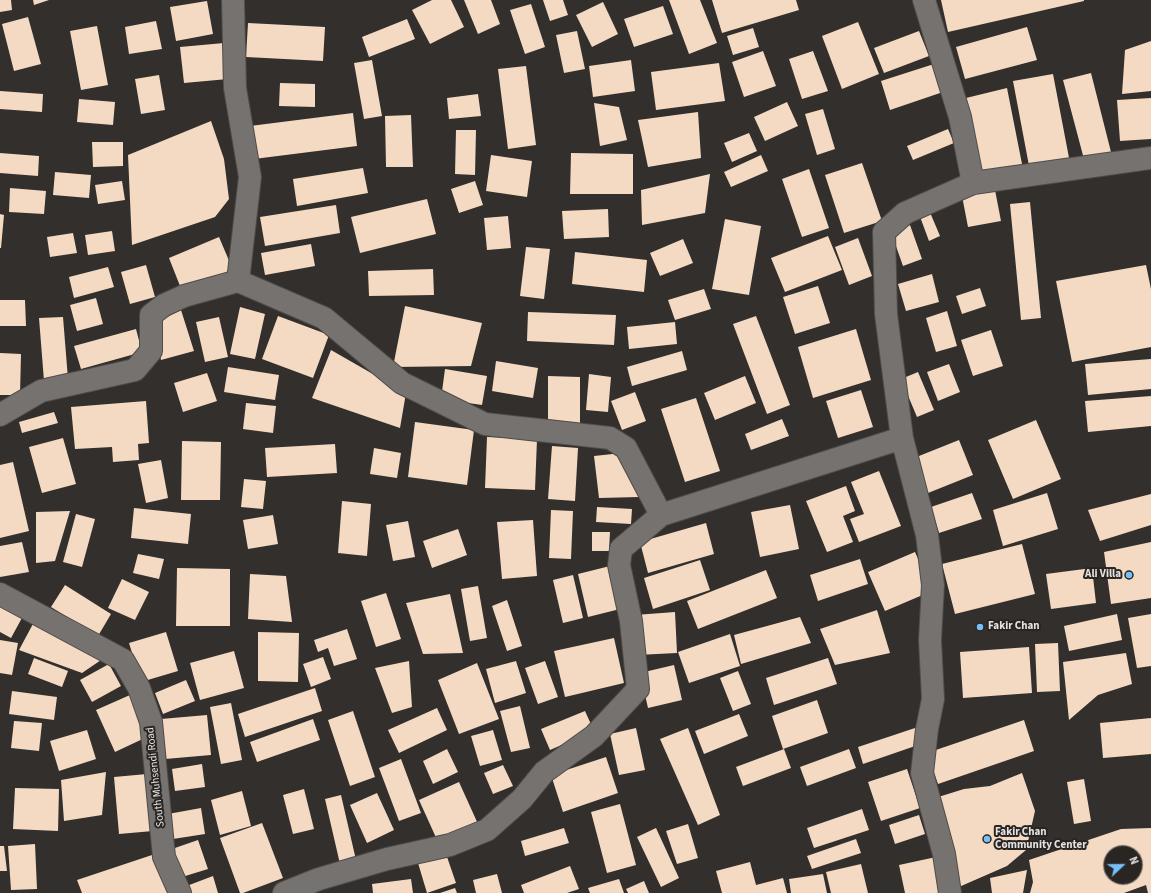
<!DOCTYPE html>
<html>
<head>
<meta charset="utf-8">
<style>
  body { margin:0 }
  #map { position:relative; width:1151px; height:893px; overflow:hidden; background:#322f2d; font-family:"Source Sans 3",sans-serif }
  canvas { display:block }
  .north { position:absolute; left:1103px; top:845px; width:40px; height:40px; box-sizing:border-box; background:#282523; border:1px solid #74716f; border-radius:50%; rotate:68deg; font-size:11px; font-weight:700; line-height:16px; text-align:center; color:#e5e3e2 }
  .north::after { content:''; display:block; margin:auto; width:14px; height:18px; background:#77bff7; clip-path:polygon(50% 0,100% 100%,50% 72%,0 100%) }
</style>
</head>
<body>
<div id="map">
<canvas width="1151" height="893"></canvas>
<div class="north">N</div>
</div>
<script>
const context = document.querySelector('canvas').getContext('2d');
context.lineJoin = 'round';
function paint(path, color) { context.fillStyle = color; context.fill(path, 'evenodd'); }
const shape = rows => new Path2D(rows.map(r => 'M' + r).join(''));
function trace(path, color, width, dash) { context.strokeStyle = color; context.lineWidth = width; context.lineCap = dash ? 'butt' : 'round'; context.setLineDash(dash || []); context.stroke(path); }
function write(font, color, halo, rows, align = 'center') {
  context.font = font + ' "Source Sans 3",sans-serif'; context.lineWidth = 4; context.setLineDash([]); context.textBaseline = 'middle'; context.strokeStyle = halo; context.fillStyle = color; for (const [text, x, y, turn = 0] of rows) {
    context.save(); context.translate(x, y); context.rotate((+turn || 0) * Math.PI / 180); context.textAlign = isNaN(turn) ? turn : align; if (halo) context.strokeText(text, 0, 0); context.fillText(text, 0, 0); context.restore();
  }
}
const building = shape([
  [0,0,11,0,12,10,0,12],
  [33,0,49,0,34,5],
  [432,0,451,0,464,27,430,44,412,10],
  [464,0,491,0,500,24,478,34],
  [543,0,563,0,568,15,550,21],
  [669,0,700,0,717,43,689,54],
  [712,0,796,0,799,10,722,33],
  [941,0,1084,0,1084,1,948,32],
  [207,1,213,34,176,41,170,7],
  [603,2,618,34,592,47,576,15],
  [531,4,545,47,525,54,510,10],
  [663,6,673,34,634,47,624,19],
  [28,17,41,64,14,71,2,24],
  [407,19,415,39,369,57,362,37],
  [156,21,162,49,129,54,125,27],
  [858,22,879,74,842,89,822,36],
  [248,23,325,27,323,61,246,57],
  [97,26,108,85,81,90,70,31],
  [1027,27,1037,60,965,79,956,47],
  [753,28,759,47,733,55,727,36],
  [577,31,585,69,564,73,556,35],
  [919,31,929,56,884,73,874,48],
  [1151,41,1151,91,1122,94,1125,50],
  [224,43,228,79,184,83,180,47],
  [763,51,776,86,744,97,732,62],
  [813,51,828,91,802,99,789,59],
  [372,60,382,116,364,119,354,63],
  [631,60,635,91,593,97,589,66],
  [719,63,725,101,656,110,651,72],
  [934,64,943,92,890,110,881,81],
  [526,66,536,145,508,149,498,69],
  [1091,73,1112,156,1085,163,1063,80],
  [1053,74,1070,163,1030,171,1013,81],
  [159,75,165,110,141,114,135,79],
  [280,83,315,84,315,107,279,106],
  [1007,88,1023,169,981,171,966,98],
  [0,91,43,94,42,112,0,109],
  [478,94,481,116,449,119,447,98],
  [1151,98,1151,139,1120,141,1117,100],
  [79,99,115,102,113,125,77,122],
  [787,102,798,126,765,141,754,117],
  [594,103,619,107,627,140,600,146],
  [823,109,835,149,817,155,805,114],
  [698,112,701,158,648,167,638,120],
  [353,113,357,146,254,159,250,126],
  [411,115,413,167,386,167,385,116],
  [211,121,224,159,229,199,215,217,132,245,128,155],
  [948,129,954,143,913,160,907,146],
  [456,130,476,130,475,175,455,174],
  [749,133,757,151,732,162,724,143],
  [92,142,123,142,123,166,93,167],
  [0,153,39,156,38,176,0,173],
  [571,153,633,154,633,194,570,194],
  [491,155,532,161,527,197,486,191],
  [761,155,768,171,731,187,724,172],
  [862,163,882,221,844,233,825,175],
  [363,168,368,193,297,206,293,179],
  [809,169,829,228,802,237,782,179],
  [55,172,91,175,89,198,53,195],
  [710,174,705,213,642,225,641,190],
  [122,181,125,200,98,204,95,185],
  [475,181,483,205,459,213,451,189],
  [10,188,46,191,44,214,9,212],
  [995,190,1001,221,968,227,962,196],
  [427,199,436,234,360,253,351,217],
  [1030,202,1041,318,1021,320,1010,204],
  [336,205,340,233,265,246,260,217],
  [608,209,609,237,564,239,562,211],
  [929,210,940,236,929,241,919,214],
  [0,214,4,215,1,248,0,248],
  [508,216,511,248,487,250,484,218],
  [725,219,761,226,749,295,712,289],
  [910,225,922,259,903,266,891,232],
  [112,231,115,251,88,255,85,235],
  [73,233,77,253,50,257,47,237],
  [828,236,842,270,785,292,771,258],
  [219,237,233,270,182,291,169,258],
  [858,238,872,276,849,285,835,247],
  [683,239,693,263,660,276,650,253],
  [311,244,315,266,265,275,261,253],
  [526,247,550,249,544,299,520,296],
  [575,252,647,260,644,292,572,284],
  [146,265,155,297,130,304,121,272],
  [1146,265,1151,289,1151,347,1072,362,1056,281],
  [108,267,114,287,74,298,69,277],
  [433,269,434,295,369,296,368,271],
  [932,274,939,302,906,311,898,284],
  [818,286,830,323,795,334,783,297],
  [980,288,986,306,962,314,956,296],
  [704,289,711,309,675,320,668,300],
  [96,298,103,324,77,331,70,305],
  [0,300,25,300,26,326,0,326],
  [405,306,482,323,471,366,393,367],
  [240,307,265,314,255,359,230,354],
  [181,310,194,351,161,360,153,324],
  [947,311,957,346,936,352,926,318],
  [528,312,616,315,614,345,527,341],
  [278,316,329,335,313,378,262,359],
  [756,316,790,405,767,414,733,324],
  [63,317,68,379,44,381,39,318],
  [219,317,228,357,205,362,196,322],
  [675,322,677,344,629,349,627,327],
  [136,329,142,352,81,369,74,346],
  [856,329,871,380,813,398,798,347],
  [991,330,1003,366,973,376,961,340],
  [331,350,406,393,400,428,312,398],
  [682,351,687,370,632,386,627,367],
  [0,353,21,354,20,395,0,395],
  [1151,359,1151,389,1088,395,1085,364],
  [496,361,538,368,533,398,492,391],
  [949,364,960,392,938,401,927,372],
  [228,367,279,375,275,400,224,392],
  [445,369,487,376,482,405,441,399],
  [918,372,934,410,917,417,901,379],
  [207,373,217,401,183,412,174,383],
  [589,374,611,377,608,412,586,410],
  [548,376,580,377,580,428,548,428],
  [745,376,756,403,715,420,704,393],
  [861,390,873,427,838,438,826,401],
  [635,392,646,421,622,430,611,401],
  [1151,396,1151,426,1088,432,1085,401],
  [696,398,720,471,685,482,661,409],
  [146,401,149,443,138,444,139,460,113,462,112,447,75,449,71,407],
  [246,403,276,406,273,433,243,429],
  [54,412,58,423,22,433,19,422],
  [782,419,789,436,751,450,745,434],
  [1036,420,1061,479,1013,499,988,440],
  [415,422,474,430,467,485,408,477],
  [487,437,537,439,535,490,485,488],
  [63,438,76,484,42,493,29,447],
  [959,440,973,475,923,495,909,460],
  [182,441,221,442,220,500,181,500],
  [335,444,337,473,267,477,265,448],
  [552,446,578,448,575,501,548,499],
  [374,448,401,453,397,478,370,474],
  [622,453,639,497,599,498,594,456],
  [161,460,168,498,146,503,138,464],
  [13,462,29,531,0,538,0,465],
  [879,471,901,526,859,542,850,519,864,514,851,482],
  [244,479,266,481,263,509,241,507],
  [846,486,855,511,843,516,853,542,827,552,806,501],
  [972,493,982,519,939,533,931,507],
  [1047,493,1058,529,1003,546,993,510],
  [1151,494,1151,525,1100,541,1088,510],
  [342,501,371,504,367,556,338,553],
  [790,505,799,549,760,557,751,512],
  [597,507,632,509,631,524,596,522],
  [134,508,191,514,188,544,131,538],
  [551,510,573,511,571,559,549,558],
  [70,511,55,561,36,563,36,512],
  [76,514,95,519,82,567,63,562],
  [273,515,278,544,248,549,243,520],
  [533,520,537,576,502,579,497,522],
  [408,521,415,557,393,561,386,525],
  [706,523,714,554,648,573,640,542],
  [458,529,467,555,432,568,423,541],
  [592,532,610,532,609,551,592,551],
  [22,542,29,572,0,577,0,546],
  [1151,542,1151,598,1111,604,1104,552],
  [1022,544,1035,594,955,614,942,564],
  [915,552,932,591,885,611,868,572],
  [138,554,164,559,159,579,133,573],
  [860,559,868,584,818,601,810,575],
  [700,560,710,590,653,609,644,578],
  [610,566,620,609,588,617,578,574],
  [177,568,230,569,230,626,176,626],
  [1092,568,1096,603,1051,609,1046,574],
  [766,570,777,598,698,629,687,601],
  [250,574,286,576,292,622,248,619],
  [573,575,583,618,563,623,553,580],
  [122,579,149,592,135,620,108,608],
  [65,585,111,614,98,636,51,607],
  [478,586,487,638,470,641,461,589],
  [386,593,401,639,376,647,361,601],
  [450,594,463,653,423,654,406,603],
  [507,600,522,646,507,651,492,606],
  [0,604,23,616,11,638,0,632],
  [877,610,890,653,835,665,820,629],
  [675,612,677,653,637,655,635,615],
  [1117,614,1122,640,1069,651,1064,626],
  [1151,614,1151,666,1137,668,1128,618],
  [800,617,811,643,741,664,734,635],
  [34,622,104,658,82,673,19,650],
  [347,629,357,659,334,666,328,648,318,652,314,640],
  [166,632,178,671,141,682,129,643],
  [258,632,299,633,298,682,258,681],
  [730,634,740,666,689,683,678,652],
  [614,638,624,683,565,697,554,651],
  [0,640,18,643,12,675,0,673],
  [1058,643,1060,691,1037,692,1035,644],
  [1029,647,1032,693,963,698,960,652],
  [234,651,244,688,200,700,190,663],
  [1126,653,1132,684,1098,695,1069,720,1063,662],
  [323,657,331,679,311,687,303,664],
  [34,658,68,671,62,687,28,674],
  [828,658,837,684,774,705,766,678],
  [409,661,412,707,392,713,375,668],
  [516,661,526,693,495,703,486,669],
  [545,661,558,697,538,704,525,668],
  [477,663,499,719,459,734,438,680],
  [109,664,121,686,92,702,80,680],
  [674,665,682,700,648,708,640,673],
  [738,671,751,704,733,711,720,678],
  [186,680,195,701,163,714,155,693],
  [315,688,322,711,245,737,238,714],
  [12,691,57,697,54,720,9,714],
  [130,695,149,736,115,752,96,710],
  [817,700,828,733,783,749,772,716],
  [231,703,242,760,221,764,210,707],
  [520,706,530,748,511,752,500,711],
  [437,708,447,730,399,753,388,730],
  [353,711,375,777,350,786,328,720],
  [585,711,594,731,550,750,541,729],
  [739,714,748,736,704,754,695,731],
  [207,715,211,755,165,759,161,719],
  [1151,718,1151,754,1103,758,1100,723],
  [313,719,320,740,257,762,250,742],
  [1024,720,1034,751,938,784,927,753],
  [14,721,42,723,39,751,11,748],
  [636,728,645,770,619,775,610,734],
  [688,728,720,815,698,825,660,739],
  [915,728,921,744,863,764,858,747],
  [87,730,96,759,59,771,50,741],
  [493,730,502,760,480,766,471,736],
  [447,749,458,772,433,784,423,761],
  [784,749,791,768,743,786,736,767],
  [849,749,856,768,807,786,800,767],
  [606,757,618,793,563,812,551,775],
  [401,759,421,813,399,821,379,768],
  [202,764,205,787,175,791,172,769],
  [503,765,513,786,493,794,484,773],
  [907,769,920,808,881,821,868,782],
  [106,772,102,815,64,821,61,780],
  [1022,773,1035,811,1026,850,1007,866,952,890,935,798,964,789,990,786],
  [147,774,153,831,119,834,114,777],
  [1084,779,1091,821,1074,824,1067,782],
  [459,782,478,824,438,842,419,800],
  [15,788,59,789,58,831,13,829],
  [304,789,314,829,293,834,283,795],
  [242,791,251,826,220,835,211,800],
  [377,793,394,830,367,843,350,805],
  [341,795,356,860,340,864,325,799],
  [620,804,636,865,607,873,591,812],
  [201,808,205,834,173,839,168,814],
  [862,809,869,830,814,848,807,828],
  [919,815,925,834,895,844,889,825],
  [262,823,283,878,243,893,240,893,220,838],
  [688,824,698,858,677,864,666,831],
  [564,828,569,843,525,856,521,841],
  [656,828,679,878,661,887,637,837],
  [1151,828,1151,893,1148,893,1146,885,1124,893,1030,893,1033,882,1029,860,1121,829],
  [1111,853,1135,853,1135,877,1111,877],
  [856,839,861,853,812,869,807,856],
  [198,840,208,869,182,877,172,849],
  [35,844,37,889,11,890,8,846],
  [0,846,4,846,7,871,0,871],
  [155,854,168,893,82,893,77,880],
  [446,854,456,883,427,893,418,863],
  [936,857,944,893,905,893,899,865],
  [750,862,756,885,783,878,787,893,722,893,716,871],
  [861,864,868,893,831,893,826,872],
  [570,866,579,889,567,893,524,893,521,885],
  [1027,870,1023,893,992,893,990,878],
  [497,874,502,893,476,893,473,880],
  [823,874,827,893,791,893,789,879],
  [213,876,218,893,186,893,184,887],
  [411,879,413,893,373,893,372,884],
  [619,879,624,893,590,893,588,888],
  [644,881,649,893,628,893,626,889],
  [455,888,457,893,440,893]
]);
const minor = shape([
  [233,0,235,88,250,177,238,281],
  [924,0,960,117,973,183],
  [238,281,324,318,402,383,485,424,610,438,626,448,661,515],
  [0,415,41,391,135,370,151,351,151,315,164,305,184,296,238,281],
  [902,438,927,535,933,585,930,640,933,699,927,729,922,773,944,854,950,893],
  [0,594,123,660,139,688,151,722,164,857,180,893],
  [284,893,319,879,387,859,450,845,487,830,522,799,544,772,594,736,638,689,631,621,619,565,621,549,661,515,902,438,886,314,884,232,905,213,973,183,1151,158]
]);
const markers = [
  [1129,575,4,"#77bff7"],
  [980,627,4,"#77bff7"],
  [987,839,4,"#77bff7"]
];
const poiNames = [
  ["Ali Villa",1121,575,"right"],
  ["Fakir Chan",988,627],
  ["Fakir Chan",995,833],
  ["Community Center",995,846]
];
const streetNames = [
  ["South Muhsendi Road",156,777,-96]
];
paint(building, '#f5dac3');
trace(minor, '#4f4c4a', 24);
trace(minor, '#75726f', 22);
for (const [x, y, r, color] of markers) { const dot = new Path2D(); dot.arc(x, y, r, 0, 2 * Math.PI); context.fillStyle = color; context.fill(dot); trace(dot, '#282523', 1.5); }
write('bold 11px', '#e5e3e2', '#282523', poiNames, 'left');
write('11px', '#e5e3e2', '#282523', streetNames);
</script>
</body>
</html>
